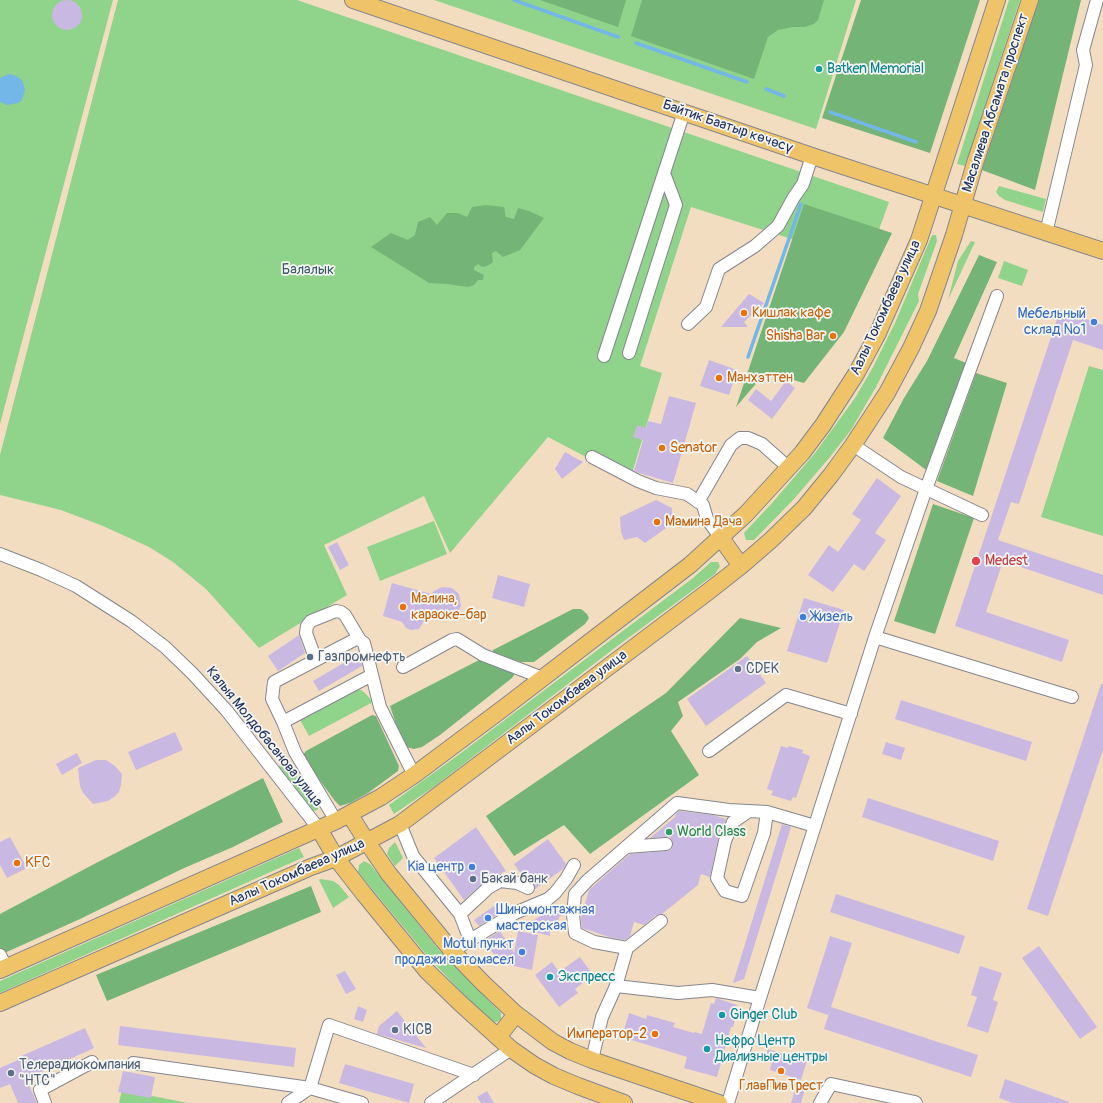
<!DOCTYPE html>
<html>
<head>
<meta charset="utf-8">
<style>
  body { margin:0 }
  canvas { display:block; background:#f2ddc0 }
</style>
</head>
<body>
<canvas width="1103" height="1103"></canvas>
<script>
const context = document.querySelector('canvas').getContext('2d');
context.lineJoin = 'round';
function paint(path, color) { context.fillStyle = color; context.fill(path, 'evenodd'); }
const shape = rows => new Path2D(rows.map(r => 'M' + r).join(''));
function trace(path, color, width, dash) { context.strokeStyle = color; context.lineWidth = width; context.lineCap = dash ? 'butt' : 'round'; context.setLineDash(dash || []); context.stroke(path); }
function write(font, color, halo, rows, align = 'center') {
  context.font = font + ' Pangolin,sans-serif'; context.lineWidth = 3.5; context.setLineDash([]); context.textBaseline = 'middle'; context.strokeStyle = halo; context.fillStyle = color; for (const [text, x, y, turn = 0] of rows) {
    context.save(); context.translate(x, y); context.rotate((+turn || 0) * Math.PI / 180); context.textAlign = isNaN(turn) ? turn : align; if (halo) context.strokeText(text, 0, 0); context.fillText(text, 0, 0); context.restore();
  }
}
const green = shape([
  [0,0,113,0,0,424],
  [118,0,297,0,889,202,867,263,691,207,640,366,662,373,630,480,548,437,450,553,424,496,324,545,347,595,259,648,206,589,173,562,149,547,103,526,61,510,0,495,0,455],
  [434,0,856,0,816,129],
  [1009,0,1020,0,965,166,957,164],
  [999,186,1046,199,1043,212,1005,200,999,196,996,192],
  [932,235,936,235,937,241,918,294,919,301,876,387,851,430,830,457,794,499,754,540,746,540,744,533,773,502,815,453,855,398,872,369,895,323],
  [971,241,975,242,948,300,958,261],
  [1004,261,1028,270,1022,286,998,278],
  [1089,366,1103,370,1103,536,1041,517],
  [434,521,447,554,380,581,367,547],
  [711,562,718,562,720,566,715,574,616,647,435,786,394,814,389,805,457,756,693,578],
  [353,689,361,690,365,693,373,702,309,736,299,718],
  [287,762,317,803,318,810,311,811,276,770,279,766],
  [395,842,403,858,395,866,387,854,389,848],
  [299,848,304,857,0,993,0,981],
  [364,861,370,864,439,950,501,1013,501,1019,497,1022,493,1022,471,1002,429,958,358,872,359,865],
  [321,879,333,881,339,885,349,897,333,908,319,880],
  [122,1090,188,1103,119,1103]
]);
const forest = shape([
  [540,0,626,0,618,27],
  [642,0,824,0,818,20,814,24,805,27,793,27,778,30,768,37,754,79,631,36],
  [861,0,980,0,930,153,822,118],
  [1039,0,1081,0,1035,190,982,170],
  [804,204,892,233,844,332,804,383,766,372,736,407],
  [486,205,504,207,506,217,514,219,518,208,529,211,544,218,520,250,503,257,496,251,492,253,493,262,487,266,482,267,478,264,474,267,474,270,484,275,483,280,478,280,474,285,468,287,447,284,429,283,371,247,391,233,408,240,415,235,418,222,430,217,437,225,447,213,458,213,467,217,472,207],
  [979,255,997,262,954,358,966,363,929,472,883,438,904,398,927,361],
  [976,373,1007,383,973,496,937,481],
  [933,504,974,518,935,634,894,621],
  [573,609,581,609,587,614,589,618,585,624,534,662,521,662,493,653,493,650],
  [740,618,781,628,757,642,740,659,678,702,683,716,671,731,699,775,590,854,564,825,514,856,486,816,666,693],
  [481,659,514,670,514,675,512,678,440,735,422,747,414,749,406,747,401,739,390,706],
  [372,715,376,716,399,766,398,771,368,793,350,803,340,806,335,801,302,756,306,751],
  [263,778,283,822,233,847,182,869,80,919,0,955,0,914,98,862],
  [311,886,321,912,107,1001,96,975]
]);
const water = shape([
  [9,74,14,75,22,80,25,90,22,100,18,103,7,105,0,102,0,78]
]);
const stream = shape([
  [514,0,618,37],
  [636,43,747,82],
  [766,89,784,96],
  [830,112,916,142],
  [748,357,801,204]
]);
const building = shape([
  '52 15a15 15 0 1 1 30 0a15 15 0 1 1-30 0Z',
  [749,294,764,303,744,322,748,327,721,327],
  [1060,310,1103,325,1103,350,1073,340,1019,504,1011,502,998,540,1103,575,1103,595,1003,561,986,612,1069,640,1062,662,955,626],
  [709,360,737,370,729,395,700,386],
  [786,381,795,388,772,419,748,400,756,389,771,401],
  [669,396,696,403,673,483,642,474,634,471,643,440,633,437,637,425,646,428,648,421,661,424],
  [565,452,583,462,562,479,555,469],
  [877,478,901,496,875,533,886,540,864,571,854,564,833,592,808,575,829,545,838,552,861,520,852,514],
  [656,500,672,508,672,524,645,543,637,537,624,540,621,532,620,517],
  [337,542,349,565,340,570,328,547],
  [498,575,530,584,524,607,492,598],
  [392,583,431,594,434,591,442,587,452,588,459,594,461,606,458,612,449,617,442,619,428,614,419,629,411,630,406,628,402,622,383,616],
  [804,598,844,610,827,663,787,651],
  [299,635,305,653,278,671,268,656],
  [359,654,362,666,319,691,313,681],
  [747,656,766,683,706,726,687,699],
  [1101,684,1103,684,1103,750,1048,916,1027,909],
  [901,700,1032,742,1026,761,895,719],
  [175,732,183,750,136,770,128,752],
  [886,742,905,748,901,760,882,754],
  [781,746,788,748,789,746,803,750,802,753,810,756,796,798,793,797,791,801,771,795,773,791,767,789],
  [77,753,82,763,62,775,56,764],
  [96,760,106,760,115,766,122,774,121,785,119,792,114,797,108,801,93,804,83,793,80,786,78,768],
  [868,798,999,841,993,861,862,817],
  [679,811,713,815,726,819,718,839,710,877,701,874,698,885,662,914,656,915,644,925,634,922,630,936,625,940,609,937,582,928,581,918,589,890,630,854,667,851,671,850,673,844,670,837,650,838,675,817,676,814],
  [782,824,791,827,744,979,733,983],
  [476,827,506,871,484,882,464,900,434,858],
  [10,837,27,868,7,878,0,865,0,842],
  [548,839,566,864,563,869,535,889,534,883,524,878,514,864],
  [836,894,965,936,959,954,830,912],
  [494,906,499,914,479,926,474,920],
  [557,906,562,915,559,917,557,926,550,931,550,936,535,932,529,923],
  [500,931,514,953,518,931,538,935,532,970,505,964,490,950,484,941],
  [830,936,852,943,831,1007,978,1055,971,1077,824,1029,830,1010,828,1015,807,1008],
  [1039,946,1097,1027,1080,1039,1022,958],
  [580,957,593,975,575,989,578,993,559,1007,535,975,552,962,559,972],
  [980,966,1002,973,993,1000,998,1002,988,1033,967,1026,977,997,971,995],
  [345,971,356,989,346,994,336,975],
  [716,998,737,1005,735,1010,738,1011,733,1027,731,1027,717,1077,684,1068,687,1057,622,1037,629,1013,646,1019,647,1015,675,1023,673,1027,694,1033,694,1032,702,1034,711,1003,714,1004],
  [358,1006,367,1010,363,1022,354,1019],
  [397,1011,426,1048,377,1034,379,1026],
  [120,1026,296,1048,294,1067,118,1045],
  [85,1028,94,1048,26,1079,37,1103,18,1103,10,1084,0,1088,0,1068,16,1061,19,1057],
  [768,1049,807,1061,801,1080,770,1070,772,1062,765,1059],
  [345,1064,414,1084,409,1103,339,1083],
  [123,1071,155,1077,151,1098,118,1092],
  [1005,1079,1069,1102,1069,1103,1013,1103,999,1098],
  [798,1080,807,1083,801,1103,791,1103],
  [487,1091,494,1103,481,1103,477,1097]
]);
const minor = shape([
  [1046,233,1086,65,1083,50,1097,0],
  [688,324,706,307,719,269,755,246,778,226,794,197,803,184,812,156],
  [629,353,676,205,664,173,684,112],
  [604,356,664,173],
  [853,445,901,477,982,515],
  [592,457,638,481,656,488,687,494,703,505,707,519,721,538],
  [698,502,731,445,740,438,748,438,762,444,789,468],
  [0,554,41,570,76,586,131,621,165,647,192,673,227,711,319,829],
  [875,637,1072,697],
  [316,660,306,633,307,626,311,621,336,611,341,612,345,615,360,640],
  [403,667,452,640,457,639,483,655,543,678],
  [283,722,372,675],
  [709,751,786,695,851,714],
  [749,811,733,822,725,841,717,878,725,891,742,896,764,833,767,812],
  [336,821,295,752,283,722,272,699,274,682,356,639,360,640,364,643,380,707,414,775],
  [400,824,413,856,460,914,470,940],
  [626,847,666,844],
  [460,914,488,888,500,881,517,883,528,888],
  [627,948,661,921],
  [452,951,515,913,548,899,555,893,566,879,574,865],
  [0,955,6,967],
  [616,986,627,948,594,942,575,933,573,915,575,894,588,880,677,803,729,810,767,812,815,826],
  [592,1060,602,1017,616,986,678,993,712,990,760,998],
  [133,1063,310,1088,329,1025,474,1075],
  [45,1103,40,1090,92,1062],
  [288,1103,310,1088,362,1103],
  [431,1103,511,1049],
  [728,1103,760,998,875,637,926,489,997,296],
  [820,1103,831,1084,915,1102,916,1103]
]);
const major = shape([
  [353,0,812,156,1103,251],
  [721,538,741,566],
  [350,815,367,842,389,874,452,951,483,983,516,1014,553,1042,570,1051,592,1060,719,1103],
  [319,829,336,858,364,894,427,971,460,1003,511,1049,534,1065,554,1076,578,1086,624,1103],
  [0,970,336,821,381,797,414,775,501,710,690,565,746,514,802,453,823,425,856,374,877,335,919,240,997,0],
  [0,1003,311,867,336,858,400,824,709,591,741,566,771,540,804,508,831,475,853,445,887,393,911,348,928,311,954,235,975,163,1030,0],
  [498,1037,516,1014]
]);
const markers = [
  [819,69,4,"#0f9aa8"],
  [744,313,4,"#e8710a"],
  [1094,322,4,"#3f7fe0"],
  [833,336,4,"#e8710a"],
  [719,378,4,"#e8710a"],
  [662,448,4,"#e8710a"],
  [657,522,4,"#e8710a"],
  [976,561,5,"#e0444e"],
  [403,607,4,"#e8710a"],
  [803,617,4,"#3f7fe0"],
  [310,657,4,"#5c6f8a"],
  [738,669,4,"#5c6f8a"],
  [669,832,4,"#2e9e5b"],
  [17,863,4,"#e8710a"],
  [472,867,4,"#3f7fe0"],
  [473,879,4,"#5c6f8a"],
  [488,918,4,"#3f7fe0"],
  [522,952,4,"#3f7fe0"],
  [550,977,4,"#0f9aa8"],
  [722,1015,4,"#0f9aa8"],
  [395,1030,4,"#5c6f8a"],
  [655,1034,4,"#e8710a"],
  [707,1049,4,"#0f9aa8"],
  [781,1071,4,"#e8710a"],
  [11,1073,4,"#5c6f8a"]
];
const cultureNames = [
  ["Batken Memorial",827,69],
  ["Экспресс",558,977],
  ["Ginger Club",730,1015],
  ["Нефро Центр",715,1041],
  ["Диализные центры",715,1057]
];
const streetNames = [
  ["Масалиева Абсамата проспект",996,103,-72],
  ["Байтик Баатыр көчөсү",728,127,19],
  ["Аалы Токомбаева улица",886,308,-65],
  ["Аалы Токомбаева улица",567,698,-37],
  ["Калыя Молдобасанова улица",264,737,51],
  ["Аалы Токомбаева улица",297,873,-24]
];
const parkNames = [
  ["Балалык",308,270]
];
const foodNames = [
  ["Кишлак кафе",752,313],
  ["Shisha Bar",825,336,"right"],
  ["Манхэттен",727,378],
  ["Senator",670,448],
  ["Мамина Дача",665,522],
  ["Малина,",411,599],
  ["караоке-бар",411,615],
  ["KFC",25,863],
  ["Император-2",647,1034,"right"],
  ["ГлавПивТрест",781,1086,"center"]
];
const shopNames = [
  ["Мебельный",1086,314],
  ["склад №1",1086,330],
  ["Жизель",811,617,"left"],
  ["Kia центр",464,867],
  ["Шиномонтажная",496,910,"left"],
  ["мастерская",496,926,"left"],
  ["Motul пункт",514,944],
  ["продажи автомасел",514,960]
];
const healthNames = [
  ["Medest",985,561]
];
const serviceNames = [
  ["Газпромнефть",318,657],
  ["CDEK",746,669],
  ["Бакай банк",481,879],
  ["KICB",403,1030],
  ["Телерадиокомпания",19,1065],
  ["\"НТС\"",19,1081]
];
const leisureNames = [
  ["World Class",677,832]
];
paint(green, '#90d38b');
paint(forest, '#74b577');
paint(water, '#73b6e8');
trace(stream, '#73b6e8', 3.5);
paint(building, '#c9b9e2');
trace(minor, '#86868f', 14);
trace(major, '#86868f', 18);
trace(minor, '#fff', 12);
trace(major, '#efc469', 16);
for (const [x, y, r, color] of markers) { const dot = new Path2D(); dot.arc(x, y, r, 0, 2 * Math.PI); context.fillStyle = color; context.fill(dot); trace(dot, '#f6f6f2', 1.5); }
write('14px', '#0d838f', '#f6f6f2', cultureNames, 'left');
write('14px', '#1b2f5e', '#f6f6f2', streetNames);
write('14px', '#385869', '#f6f6f2', parkNames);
write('14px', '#c56008', '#f6f6f2', foodNames, 'left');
write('14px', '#366cbe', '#f6f6f2', shopNames, 'right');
write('14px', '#be3a42', '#f6f6f2', healthNames, 'left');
write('14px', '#4e5e75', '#f6f6f2', serviceNames, 'left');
write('14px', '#27864d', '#f6f6f2', leisureNames, 'left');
</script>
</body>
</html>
